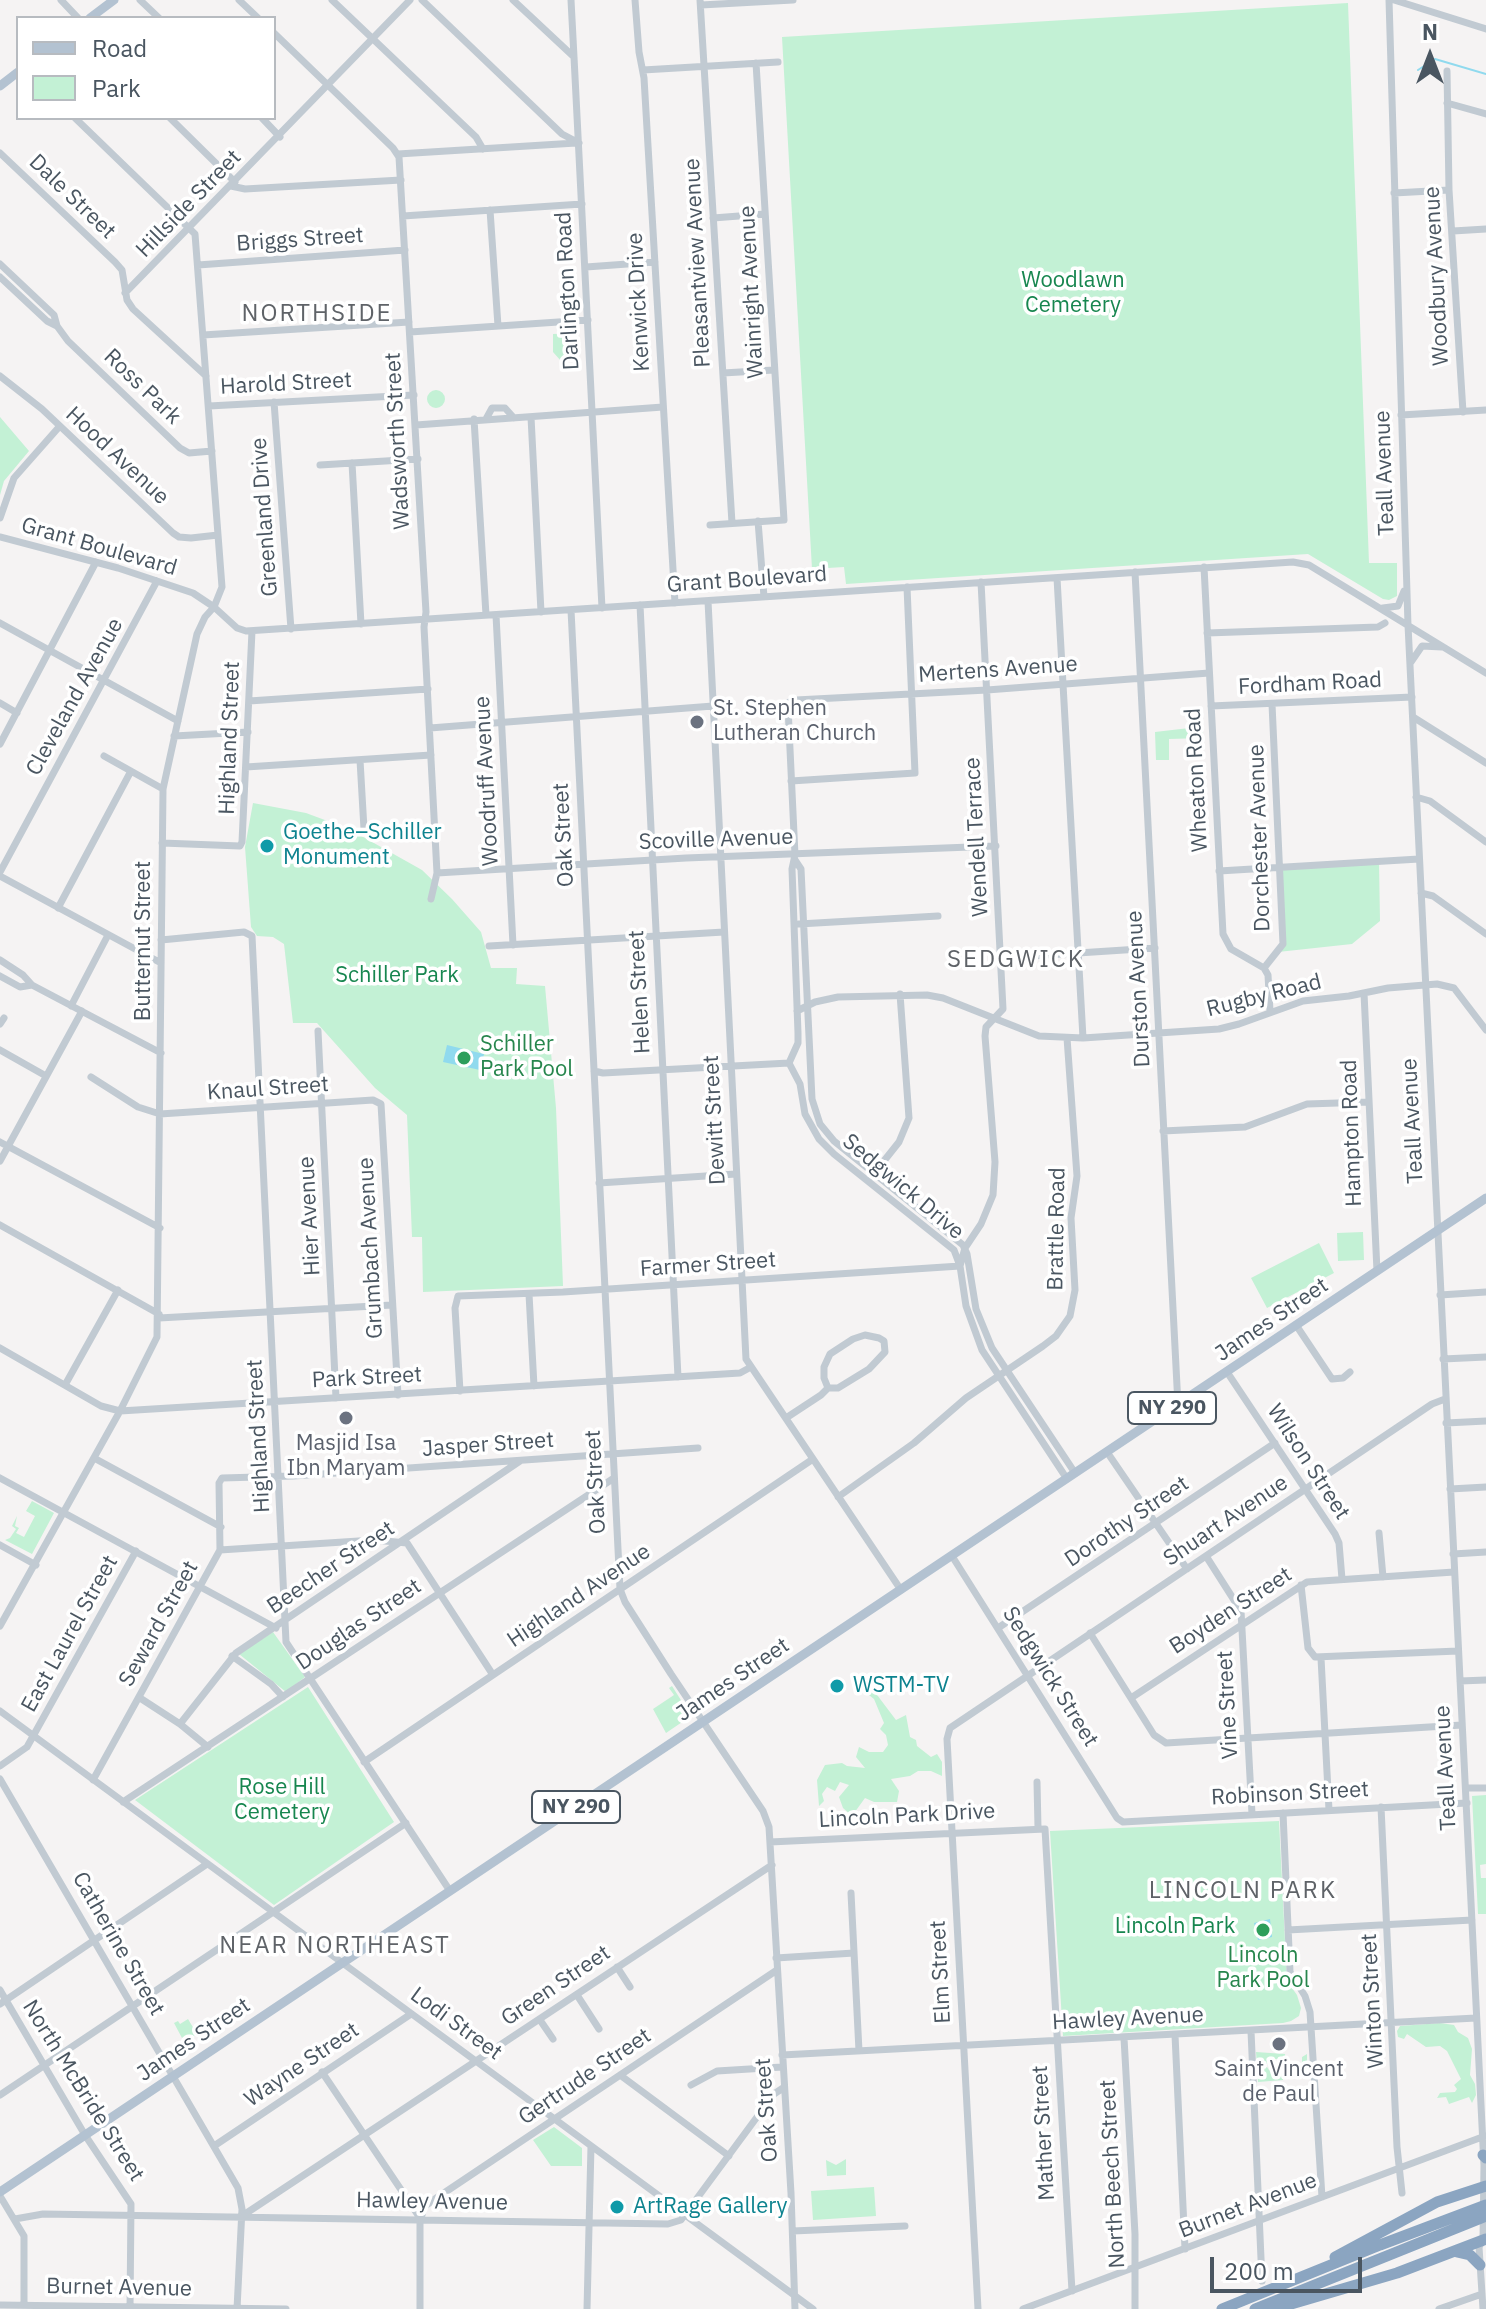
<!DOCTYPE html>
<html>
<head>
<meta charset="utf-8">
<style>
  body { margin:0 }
  #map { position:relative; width:1486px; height:2309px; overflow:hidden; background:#f5f3f3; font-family:"IBM Plex Sans",sans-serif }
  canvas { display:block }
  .legend { position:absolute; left:16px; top:16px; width:260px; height:104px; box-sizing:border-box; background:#fff; border:2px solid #b7bbc0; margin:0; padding:10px 14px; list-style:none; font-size:24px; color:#4a5661 }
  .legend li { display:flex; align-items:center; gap:16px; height:40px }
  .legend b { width:40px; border:2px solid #b7bbc0 }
  .north { position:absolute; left:1390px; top:16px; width:80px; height:80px; -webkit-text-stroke:6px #fff; paint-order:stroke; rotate:0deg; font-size:22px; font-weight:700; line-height:32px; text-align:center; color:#4a5661 }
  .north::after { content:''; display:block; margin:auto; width:28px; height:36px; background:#4a5661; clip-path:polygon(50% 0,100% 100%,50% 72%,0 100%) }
  .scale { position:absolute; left:1210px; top:2257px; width:152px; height:36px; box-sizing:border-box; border:4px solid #4a5661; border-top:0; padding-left:10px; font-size:24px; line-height:28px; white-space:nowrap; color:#4a5661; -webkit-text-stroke:6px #fff; paint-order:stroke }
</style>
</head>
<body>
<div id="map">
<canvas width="1486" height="2309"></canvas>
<ul class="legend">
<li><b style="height:10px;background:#b3c2d1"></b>Road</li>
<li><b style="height:22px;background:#c3f1d5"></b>Park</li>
</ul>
<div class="north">N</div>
<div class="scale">200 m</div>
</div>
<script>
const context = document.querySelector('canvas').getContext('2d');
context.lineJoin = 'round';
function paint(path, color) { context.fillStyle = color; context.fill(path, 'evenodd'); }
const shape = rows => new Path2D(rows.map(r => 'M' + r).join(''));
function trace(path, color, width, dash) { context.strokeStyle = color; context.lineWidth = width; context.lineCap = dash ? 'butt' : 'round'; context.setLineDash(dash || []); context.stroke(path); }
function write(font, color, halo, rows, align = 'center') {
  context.font = font + ' "IBM Plex Sans",sans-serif'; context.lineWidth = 7; context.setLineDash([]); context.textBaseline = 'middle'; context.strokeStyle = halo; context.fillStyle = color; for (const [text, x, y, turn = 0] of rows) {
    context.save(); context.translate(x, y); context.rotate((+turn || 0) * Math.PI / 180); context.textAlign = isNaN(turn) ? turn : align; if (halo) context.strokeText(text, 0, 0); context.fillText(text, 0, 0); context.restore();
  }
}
const green = shape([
  [1348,3,1369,563,1397,563,1397,596,1389,600,1383,599,1308,554,846,584,844,567,812,569,782,37],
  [573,333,577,336,578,360,561,361,553,352,553,334],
  '427 399a9 9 0 1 1 18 0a9 9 0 1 1-18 0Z',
  [0,417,29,451,4,481,0,495],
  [1198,727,1198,732,1203,732,1203,738,1169,739,1169,760,1156,760,1155,732],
  [253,803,306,813,349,829,422,870,452,899,481,932,491,968,517,968,516,984,545,986,556,1108,563,1286,423,1292,422,1237,412,1237,407,1115,375,1088,317,1023,293,1023,284,944,273,937,257,936,251,927,245,847],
  [1379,862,1380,921,1352,944,1278,952,1281,947,1280,868],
  [1363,1232,1364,1260,1338,1261,1337,1233],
  [1319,1243,1334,1273,1267,1308,1251,1278],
  [32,1501,54,1513,32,1554,5,1540,10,1538,16,1529,12,1526,17,1516,15,1526,19,1528,16,1533,24,1537,35,1516,26,1511],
  [273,1632,305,1677,286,1692,239,1654],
  [868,1683,896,1720,906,1715,910,1737,916,1740,917,1746,931,1757,937,1754,942,1762,942,1776,931,1771,918,1771,910,1776,891,1779,899,1791,897,1802,874,1802,865,1798,852,1816,843,1808,839,1797,849,1785,840,1782,835,1791,827,1787,822,1794,824,1801,819,1806,817,1780,825,1765,842,1763,847,1766,865,1768,856,1757,859,1747,869,1752,883,1752,888,1745,886,1735,880,1729,884,1723,874,1699,865,1692],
  [672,1686,691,1716,666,1733,653,1709,674,1695,669,1688],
  [308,1687,394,1822,274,1905,135,1800],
  [1486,1795,1486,1864,1480,1865,1481,1878,1486,1878,1486,1914,1478,1914,1472,1796],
  [1279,1821,1287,1981,1297,1995,1301,2008,1299,2016,1291,2021,1283,2023,1063,2036,1050,1831],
  [188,2019,197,2034,187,2040,186,2037,182,2038,174,2023,178,2021,180,2024],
  [1440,2023,1454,2025,1458,2032,1468,2038,1472,2049,1470,2075,1475,2084,1476,2095,1472,2103,1469,2097,1449,2104,1446,2097,1437,2098,1440,2093,1455,2092,1457,2089,1454,2085,1461,2079,1447,2051,1440,2046,1426,2047,1407,2034,1404,2039,1398,2037,1397,2031,1400,2026],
  [1256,2052,1285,2054,1286,2063,1283,2063,1283,2060,1276,2059,1268,2060,1267,2064,1257,2065],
  [1307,2054,1307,2072,1283,2073,1283,2080,1258,2082,1257,2067,1267,2067,1269,2070,1275,2071,1302,2068,1302,2057],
  [554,2127,582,2148,582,2166,551,2166,533,2140],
  [846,2159,846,2175,827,2176,826,2160,836,2165],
  [874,2187,876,2216,813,2220,811,2191]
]);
const water = shape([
  [447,1045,484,1054,480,1070,443,1062],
  [1270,1919,1272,1937,1258,1940,1254,1923]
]);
const stream = shape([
  [1418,70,1435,59,1486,74]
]);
const minor = shape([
  [61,0,78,18],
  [140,0,159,18],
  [239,0,258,18],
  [332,0,476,137,483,149],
  [422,0,562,134,579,143],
  [513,0,574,57,602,608],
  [571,0,574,57],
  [635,0,639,52,644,78,675,603],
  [700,0,732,523],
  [1389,0,1408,625,1484,2165,1483,2240,1479,2247,1483,2309],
  [1394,0,1486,29],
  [701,5,793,0],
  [274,33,393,148,399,157,426,612,424,627,437,873,431,899],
  [643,70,778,62],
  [1447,71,1449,190,1463,412],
  [1447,103,1486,114],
  [170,118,235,182],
  [262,118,280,137],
  [0,153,115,262,122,270,127,300,133,309,206,376],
  [398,154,576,143],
  [231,186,245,189,401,180],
  [1394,193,1449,190],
  [490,210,498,326],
  [403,216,582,204],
  [713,218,765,214],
  [1453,231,1486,229],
  [0,264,54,315,57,326,68,341,180,448,189,453,212,451],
  [198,265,405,250],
  [586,267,655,262],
  [0,277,47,321,57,326],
  [125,293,410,0],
  [410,332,588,320],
  [203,335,409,322],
  [723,373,774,370],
  [0,376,42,409,173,533,179,537,191,538,218,535],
  [274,402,291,629],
  [209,406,414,395],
  [1401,415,1486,410],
  [531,417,541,612],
  [474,419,486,615],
  [486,419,492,408,505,408,514,418],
  [416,425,663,407],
  [352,463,361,624],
  [320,465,418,459],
  [0,518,14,478,59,427],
  [758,521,764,597],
  [710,525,784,520,756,63],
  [0,537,118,568,193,593,214,607,237,628,246,631,1293,562,1309,565,1486,673],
  [1204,567,1223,934,1231,949,1264,968],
  [1135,572,1178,1405],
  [1057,578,1083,1038],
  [708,601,746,1359,901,1590],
  [640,605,678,1377],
  [1383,608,1398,606,1404,591],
  [571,610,620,1589,625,1602,671,1674,763,1811,769,1827,791,2193,795,2309],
  [496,615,513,945],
  [0,623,178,721],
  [1207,633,1378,627,1385,623],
  [1411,662,1422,646,1442,647],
  [249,701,428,689],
  [0,703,17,713],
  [1211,706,1412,697],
  [1413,717,1486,763],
  [430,728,713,706],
  [174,736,248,732],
  [0,744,96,562],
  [104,756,163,789],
  [360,760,364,829],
  [246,767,431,755],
  [791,781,915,773,907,587],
  [1416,797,1430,801,1486,842],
  [162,843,240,846,242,842,252,631],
  [795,860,801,869,812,1099,820,1124,834,1141,963,1245,967,1254,976,1309,992,1348,1075,1473],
  [1219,871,1419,859],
  [0,872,157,581],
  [437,873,686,858,996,846],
  [0,876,161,963],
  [1421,893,1433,896,1486,934],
  [58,908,131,771],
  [799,924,938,916],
  [161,940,244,932,252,936,286,1642,450,1891],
  [489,946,724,932],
  [1001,958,1155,948],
  [0,960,23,975,32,985,161,1053],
  [1264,968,1283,944,1272,704],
  [1264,968,1268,975,1270,1011],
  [0,976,20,987,32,985],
  [1364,993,1377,1271],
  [71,1006,108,935],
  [797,1011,815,1002,838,997,927,995,943,998,1039,1036,1083,1038,1219,1029,1239,1024,1303,1001,1349,996,1388,988,1437,984,1454,988,1486,1030],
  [0,1024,4,1018],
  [318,1031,336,1398],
  [0,1050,46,1076],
  [594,1071,603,1073,789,1063],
  [91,1077,138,1107,160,1114,373,1100,381,1104,398,1395],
  [1163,1131,1245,1127,1307,1104,1369,1102],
  [0,1142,160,1228],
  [0,1161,82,1011],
  [872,1176,899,1142,909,1118,900,994],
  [599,1183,736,1174],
  [0,1225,159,1314],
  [529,1294,534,1386],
  [1440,1295,1486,1292],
  [159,1318,392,1305],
  [1296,1325,1332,1379,1343,1378,1350,1372],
  [0,1348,101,1406,120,1411,740,1373,751,1367],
  [1443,1359,1486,1357],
  [1227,1372,1335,1534,1339,1543,1342,1579],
  [65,1385,118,1290],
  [460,1391,455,1308,458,1296,563,1292,960,1266,965,1248,981,1224,993,1195,995,1162,985,1036,986,1027,1003,1009,981,582],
  [786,1418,821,1395,828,1388,838,1388,869,1369,885,1352,884,1341,879,1338,865,1335,853,1339,830,1354,824,1367,824,1378,828,1388],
  [1446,1423,1486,1421],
  [1107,1452,1187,1569],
  [94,1458,221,1527],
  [0,1478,276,1628],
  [1067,1479,982,1350,966,1306,960,1266,954,1250,834,1154,819,1139,805,1114,800,1084,789,1063,798,1043,798,1033,792,869,795,855,788,707,789,702,796,700,987,690,1209,673],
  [1450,1489,1486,1487],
  [838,1497,914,1443,966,1398,1043,1346,1056,1336,1070,1316,1075,1290,1071,1218,1077,1176,1067,1038],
  [1379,1533,1383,1577],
  [0,1545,36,1565],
  [220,1550,374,1540,407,1543,493,1675],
  [1453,1554,1486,1552],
  [952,1556,1117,1818,1123,1822,1467,1803],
  [1206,1556,1241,1611,1252,1814],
  [1301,1585,1308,1648,1315,1657,1458,1651],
  [0,1626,120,1411,157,1337,163,789,197,634,205,617,214,607,222,587,195,234,75,118],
  [998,1628,1275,1443],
  [1090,1633,1154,1735,1166,1743,1462,1725],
  [232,1656,271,1684,283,1697],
  [1321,1658,1329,1810],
  [1460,1681,1486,1680],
  [140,1698,180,1724,208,1747],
  [1131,1698,1307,1582,1454,1572],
  [0,1711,813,2309],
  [180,1724,236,1653,520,1461],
  [364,1762,813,1459],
  [0,1766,27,1747,136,1551],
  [0,1779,238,2188,242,2209,237,2309],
  [93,1780,220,1550,219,1483,222,1478,293,1476,698,1448],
  [1037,1782,1038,1828],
  [1466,1788,1486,1788],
  [123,1802,614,1478],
  [1381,1807,1397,2147,1402,2193],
  [1283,1813,1290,1972,1305,1996,1310,2012,1322,2197],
  [770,1842,1045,1829,1072,2291],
  [851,1893,859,2051],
  [1288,1930,1472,1920],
  [776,1958,854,1953],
  [617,1967,630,1987],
  [0,1990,85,2135,131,2204,130,2309],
  [577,1995,599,2029],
  [0,2004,207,1864],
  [540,2020,553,2039],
  [1251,2031,1262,2281],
  [1175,2035,1185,2249],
  [1124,2038,1135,2234,1135,2309],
  [782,2055,1476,2018],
  [322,2072,420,2218,420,2309],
  [620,2075,729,2156],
  [691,2085,717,2071,782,2067],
  [0,2095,406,1823],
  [214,2146,411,2014],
  [0,2196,24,2236,24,2307],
  [242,2216,772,1865],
  [15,2219,43,2214,668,2224,681,2220,774,2094,783,2088],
  [421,2219,424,2207,432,2201,777,1970],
  [793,2231,905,2226],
  [0,2305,286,2309],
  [587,2309,591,2146],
  [978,2309,947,1739,950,1728,1432,1404,1445,1399],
  [1023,2309,1485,2136],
  [1439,2309,1482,2294]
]);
const major = shape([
  [90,18,114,0],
  [0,86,18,72],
  [0,2192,1486,1198]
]);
const highway = shape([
  [1483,2155,1486,2158],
  [1457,2252,1470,2255,1480,2265],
  [1335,2257,1437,2202,1486,2186],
  [1222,2309,1380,2245,1486,2205],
  [1255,2309,1486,2216],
  [1274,2309,1397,2273,1486,2239]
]);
const markers = [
  [697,722,8,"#6b7280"],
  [267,846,8,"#0f9aa8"],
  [464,1058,8,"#2e9e5b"],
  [346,1418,8,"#6b7280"],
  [837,1686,8,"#0f9aa8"],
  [1263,1930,8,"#2e9e5b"],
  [1279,2044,8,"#6b7280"],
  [617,2207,8,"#0f9aa8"]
];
const shields = [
  [1172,1408,88],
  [576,1807,88]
];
const shieldNames = [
  ["NY 290",1172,1408],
  ["NY 290",576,1807]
];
const streetNames = [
  ["Dale Street",72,197,44],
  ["Hillside Street",189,204,-46],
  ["Briggs Street",300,240,-4],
  ["Pleasantview Avenue",698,263,-93],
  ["Woodbury Avenue",1437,276,-93],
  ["Darlington Road",568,291,-93],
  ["Wainright Avenue",752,292,-93],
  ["Kenwick Drive",639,302,-93],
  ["Harold Street",286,384,-3],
  ["Ross Park",142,387,44],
  ["Wadsworth Street",398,441,-93],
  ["Hood Avenue",117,456,43],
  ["Teall Avenue",1385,473,-92],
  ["Greenland Drive",265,517,-94],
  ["Grant Boulevard",99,547,16],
  ["Grant Boulevard",747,580,-4],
  ["Mertens Avenue",998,670,-4],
  ["Fordham Road",1310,684,-3],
  ["Cleveland Avenue",75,697,-61],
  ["Highland Street",230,738,-88],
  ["Wheaton Road",1197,780,-93],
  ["Woodruff Avenue",487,781,-93],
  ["Oak Street",564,835,-93],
  ["Wendell Terrace",977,837,-93],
  ["Dorchester Avenue",1260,838,-92],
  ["Scoville Avenue",716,840,-2],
  ["Butternut Street",144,941,-90],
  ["Durston Avenue",1139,989,-93],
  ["Helen Street",640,992,-93],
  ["Rugby Road",1264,996,-14],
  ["Knaul Street",268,1089,-4],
  ["Dewitt Street",715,1120,-93],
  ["Teall Avenue",1413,1121,-93],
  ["Hampton Road",1352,1133,-92],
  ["Sedgwick Drive",903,1187,40],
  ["Hier Avenue",310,1216,-93],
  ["Brattle Road",1057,1229,-89],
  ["Grumbach Avenue",371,1248,-93],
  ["Farmer Street",708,1265,-4],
  ["James Street",1272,1320,-34],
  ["Park Street",367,1378,-3],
  ["Highland Street",259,1436,-93],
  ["Jasper Street",488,1445,-4],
  ["Wilson Street",1308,1462,57],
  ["Oak Street",596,1482,-93],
  ["Shuart Avenue",1226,1521,-34],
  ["Dorothy Street",1127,1522,-34],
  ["Beecher Street",331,1568,-34],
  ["Highland Avenue",579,1596,-34],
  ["Boyden Street",1231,1611,-33],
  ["Seward Street",159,1624,-61],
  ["Douglas Street",359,1625,-34],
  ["East Laurel Street",70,1634,-61],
  ["Sedgwick Street",1050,1677,58],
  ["James Street",733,1680,-34],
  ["Vine Street",1228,1705,-93],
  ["Teall Avenue",1446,1768,-93],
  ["Robinson Street",1290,1794,-3],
  ["Lincoln Park Drive",907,1816,-3],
  ["Catherine Street",118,1944,60],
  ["Elm Street",941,1972,-93],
  ["Green Street",556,1986,-34],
  ["Winton Street",1373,2001,-93],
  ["Hawley Avenue",1128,2019,-3],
  ["Lodi Street",456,2024,36],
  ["James Street",194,2040,-34],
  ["Wayne Street",302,2065,-34],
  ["Gertrude Street",585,2077,-34],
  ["North McBride Street",83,2091,58],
  ["Oak Street",767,2110,-94],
  ["Mather Street",1044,2133,-93],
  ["North Beech Street",1113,2174,-93],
  ["Hawley Avenue",432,2202,1],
  ["Burnet Avenue",1248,2206,-21],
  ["Burnet Avenue",119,2288,1]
];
const parkNames = [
  ["Woodlawn",1073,281],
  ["Cemetery",1073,306],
  ["Schiller Park",397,976],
  ["Rose Hill",282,1788],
  ["Cemetery",282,1813],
  ["Lincoln Park",1175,1927]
];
const worshipNames = [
  ["St. Stephen",713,709,"left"],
  ["Lutheran Church",713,734,"left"],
  ["Masjid Isa",346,1444],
  ["Ibn Maryam",346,1469],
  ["Saint Vincent",1279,2070],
  ["de Paul",1279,2095]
];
const cultureNames = [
  ["Goethe–Schiller",283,833],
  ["Monument",283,858],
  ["WSTM-TV",853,1686],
  ["ArtRage Gallery",633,2207]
];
const leisureNames = [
  ["Schiller",480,1045],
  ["Park Pool",480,1070],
  ["Lincoln",1263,1956,"center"],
  ["Park Pool",1263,1981,"center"]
];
const neighbourhoodNames = [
  ["NORTHSIDE",317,314],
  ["SEDGWICK",1016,960],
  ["LINCOLN PARK",1243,1891],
  ["NEAR NORTHEAST",335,1946]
];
paint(green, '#c3f1d5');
paint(water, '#90daee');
trace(stream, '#90daee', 2);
trace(minor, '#c1cad2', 7);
trace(major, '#b3c2d1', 9);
trace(highway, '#8ba5c1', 11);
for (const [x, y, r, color] of markers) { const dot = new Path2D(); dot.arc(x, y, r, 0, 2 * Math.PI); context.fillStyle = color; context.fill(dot); trace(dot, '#fff', 3); }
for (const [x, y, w] of shields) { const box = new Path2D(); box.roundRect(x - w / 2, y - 16, w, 32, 6); context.fillStyle = '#fff'; context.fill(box); trace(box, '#4a5661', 2); }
write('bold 20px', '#4a5661', null, shieldNames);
write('22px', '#4a5661', '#fff', streetNames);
write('22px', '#17864f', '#fff', parkNames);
write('22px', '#5b616d', '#fff', worshipNames);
write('22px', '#0d838f', '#fff', cultureNames, 'left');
write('22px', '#27864d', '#fff', leisureNames, 'left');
context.letterSpacing = '2px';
write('24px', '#5f6368', '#fff', neighbourhoodNames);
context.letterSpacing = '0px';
</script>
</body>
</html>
